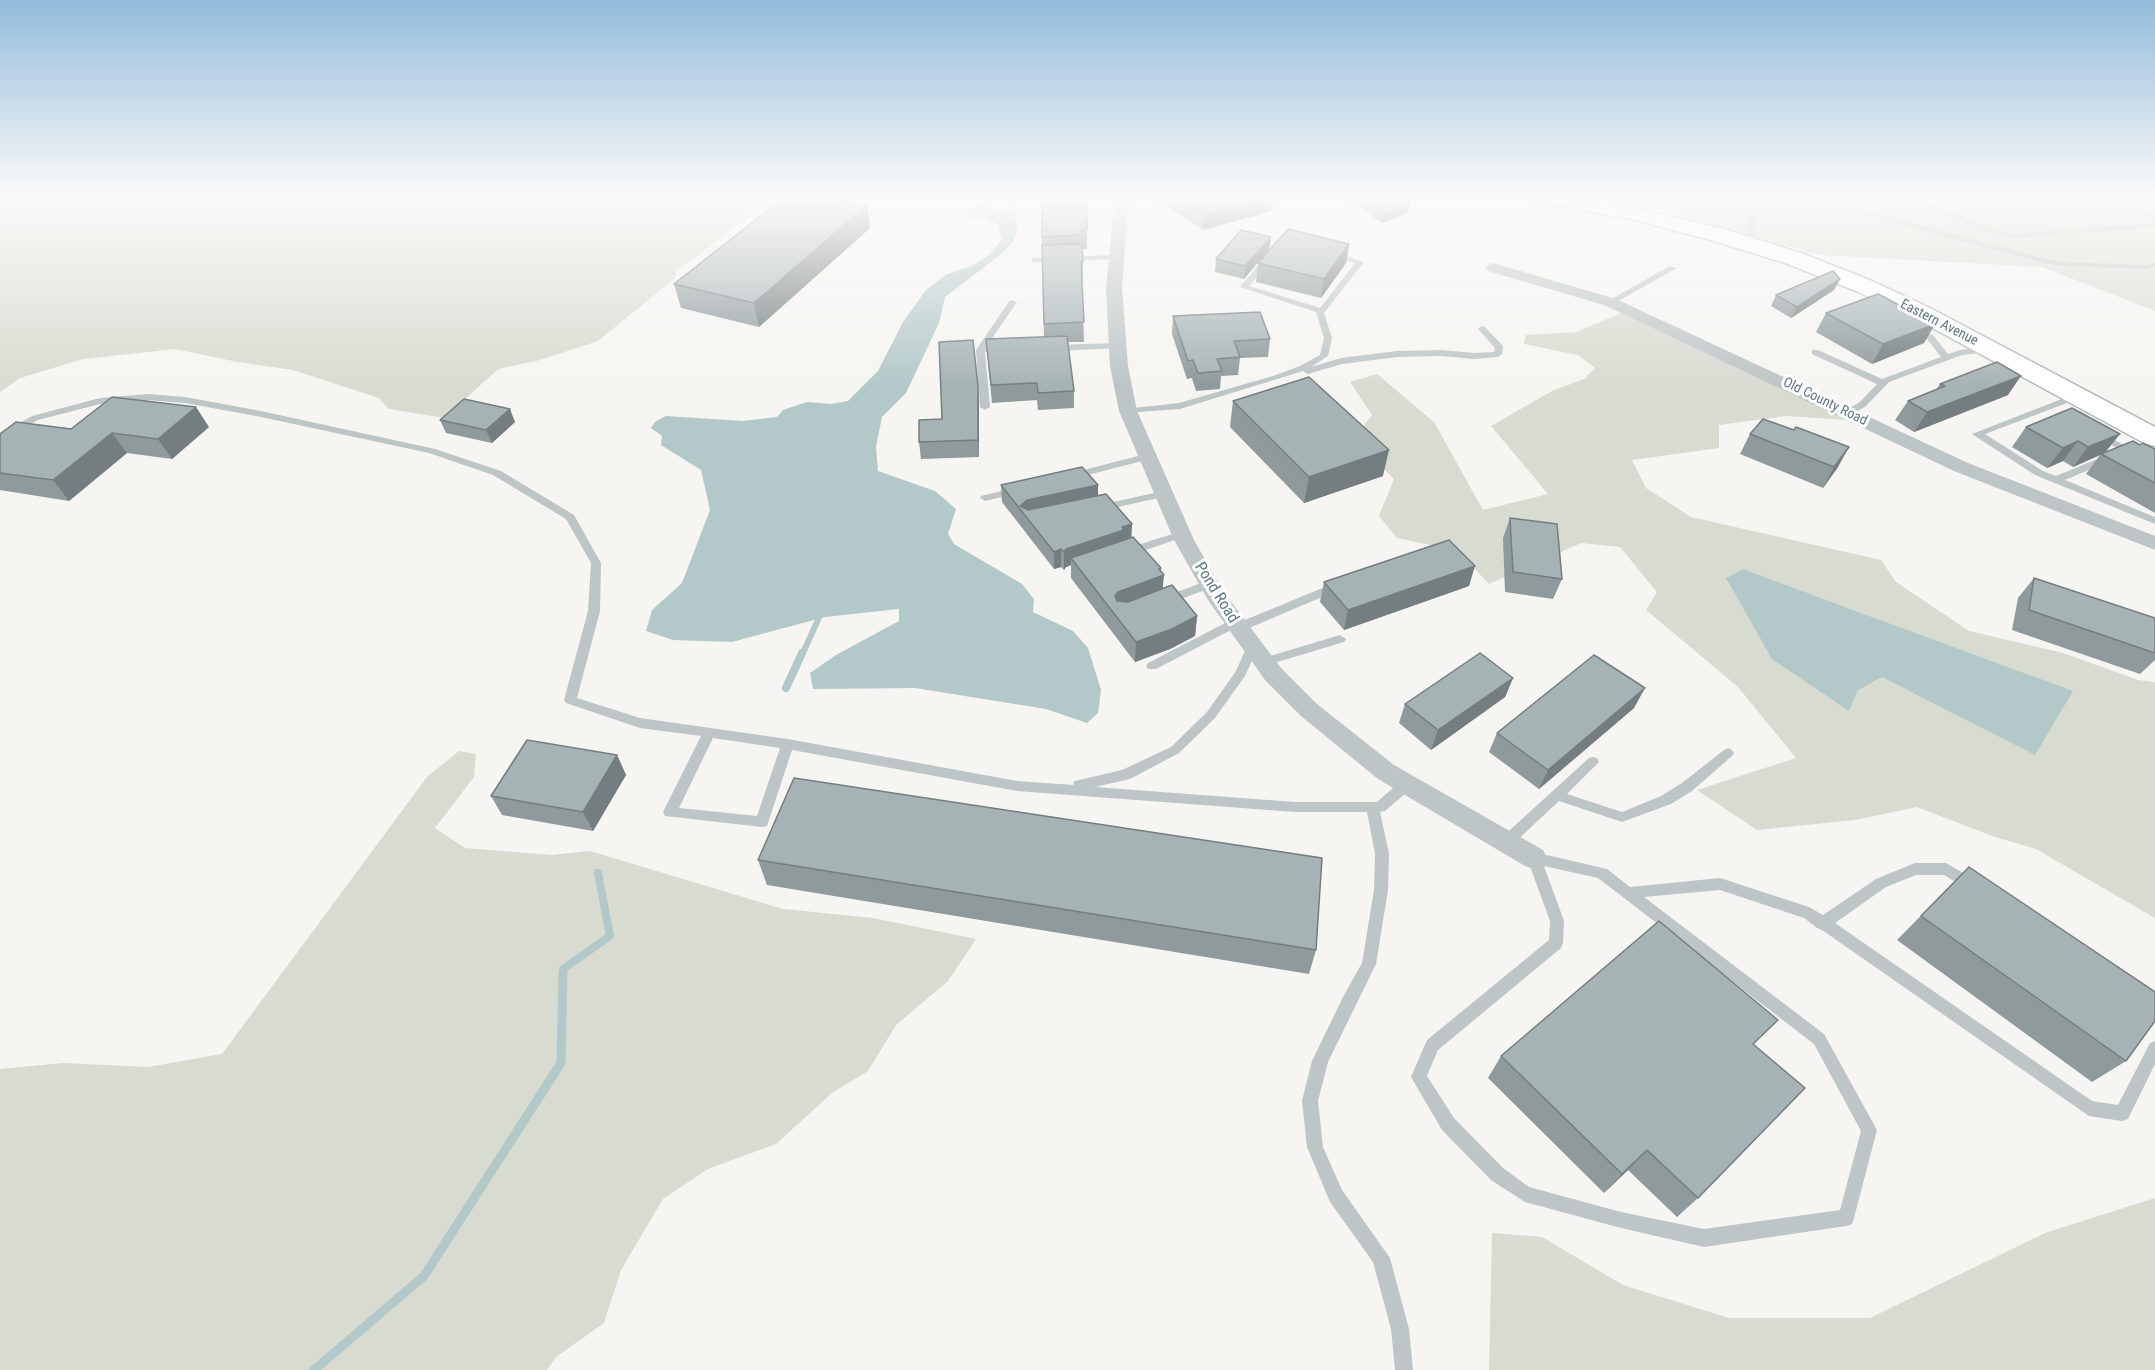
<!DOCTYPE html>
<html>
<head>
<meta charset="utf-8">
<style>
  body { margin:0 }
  canvas { display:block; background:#f6f5f1 }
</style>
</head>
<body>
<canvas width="2155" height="1370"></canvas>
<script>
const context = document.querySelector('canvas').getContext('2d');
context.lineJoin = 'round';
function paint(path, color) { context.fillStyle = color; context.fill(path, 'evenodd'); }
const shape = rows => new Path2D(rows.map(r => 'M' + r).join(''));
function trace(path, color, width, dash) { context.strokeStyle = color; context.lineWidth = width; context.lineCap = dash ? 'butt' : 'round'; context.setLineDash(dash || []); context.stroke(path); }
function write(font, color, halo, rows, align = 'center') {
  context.font = font + ' "Roboto Condensed",sans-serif'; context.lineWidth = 6; context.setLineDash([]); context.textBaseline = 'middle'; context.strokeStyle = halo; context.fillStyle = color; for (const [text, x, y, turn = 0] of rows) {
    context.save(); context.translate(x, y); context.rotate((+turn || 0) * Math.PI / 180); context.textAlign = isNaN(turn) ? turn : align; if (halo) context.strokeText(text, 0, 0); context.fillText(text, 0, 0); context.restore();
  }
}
const green = shape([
  [0,195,778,195,677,271,675,278,598,341,540,360,498,369,444,418,389,409,379,398,293,370,238,362,175,349,83,359,20,378,0,392],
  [1583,195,2155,195,2155,311,2042,267,1820,255,1663,211],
  [1621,313,1848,420,1786,416,1719,425,1719,448,1632,460,1646,488,1691,517,1881,560,1896,582,1969,631,2063,653,2138,680,2155,682,2155,918,2036,849,1992,836,1917,807,1855,820,1757,830,1697,790,1796,758,1738,687,1646,610,1657,592,1620,547,1581,543,1489,584,1458,551,1397,538,1379,516,1394,479,1354,438,1372,415,1350,382,1377,374,1434,422,1483,510,1548,494,1491,426,1552,391,1584,379,1595,368,1578,355,1524,344,1526,335,1576,332],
  [459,751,476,754,474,777,435,828,465,848,551,855,590,851,783,909,873,918,976,939,948,981,896,1025,868,1071,832,1093,776,1144,708,1169,663,1199,621,1270,604,1323,556,1357,547,1370,0,1370,0,1069,63,1063,148,1067,222,1054,427,777],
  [2155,1198,2155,1370,1489,1370,1492,1233,1542,1237,1623,1285,1729,1318,1870,1318,2045,1233]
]);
const water = shape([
  [978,205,1017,212,1015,219,1018,230,1012,243,999,256,945,297,939,323,906,393,882,417,876,447,878,471,935,491,956,509,948,534,954,544,1022,584,1034,599,1033,612,1073,631,1088,648,1101,690,1098,713,1087,723,1046,709,915,688,813,689,810,673,836,655,899,621,899,609,825,617,732,642,673,640,646,631,652,610,682,583,710,510,701,470,661,445,662,436,651,428,656,421,666,416,743,421,777,417,783,410,807,402,831,404,848,401,878,371,903,322,926,290,947,274,972,266,990,254,1002,239,998,225,986,219,972,219,968,215,967,210],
  [1743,569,1877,619,2073,691,2035,755,1882,677,1858,690,1849,711,1772,659,1726,578]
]);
const streamFar2 = shape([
  [802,655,822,611]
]);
const streamFar1 = shape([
  [786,688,802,653],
  [563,973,563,969,610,936,598,873]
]);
const stream = shape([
  [314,1370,424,1276,561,1063,563,972]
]);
const service = shape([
  [971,195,1039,197,1106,195,1102,197,1039,201,974,199,970,197,971,195],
  [1751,195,1759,195,1754,245,1750,247,1746,245,1751,195],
  [1818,195,1828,195,1880,214,2046,259,2063,262,2144,265,2155,263,2155,267,2144,269,2063,266,2045,263,1874,218,1818,195],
  [1897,195,1907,195,1996,230,2013,234,2155,223,2155,227,2013,238,1991,234,1897,195],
  [2115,195,2123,195,2155,215,2155,220,2115,195],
  [1329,252,1335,252,1364,262,1324,313,1332,338,1328,356,1311,367,1341,358,1397,351,1442,350,1474,353,1494,352,1495,348,1478,329,1482,326,1485,327,1503,346,1502,354,1498,357,1474,359,1442,356,1397,357,1342,364,1308,374,1303,371,1180,409,1125,413,1125,409,1179,403,1273,376,1300,366,1320,355,1324,338,1316,312,1240,287,1265,257,1271,257,1271,261,1249,286,1320,308,1355,263,1329,256,1329,252],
  [1115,255,1119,257,1118,259,1034,262,1030,260,1034,258,1115,255],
  [1670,266,1677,268,1613,304,1606,302,1670,266],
  [1010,300,1017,302,986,347,1002,346,1006,349,1002,352,985,352,990,407,985,410,980,407,976,350,1010,300],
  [1915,326,1933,335,1948,354,1960,350,1989,346,1993,349,1989,352,1962,355,1889,382,1866,406,1851,415,1845,415,1845,411,1860,402,1877,384,1812,354,1812,350,1818,350,1882,379,1941,357,1927,339,1912,331,1912,327,1915,326],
  [1117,343,1120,344,1120,348,1053,351,1049,348,1053,345,1117,343],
  [2077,393,2080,394,2080,398,1985,434,2043,471,2056,476,2102,457,2110,457,2110,461,2065,480,2155,517,2155,524,2035,475,1972,434,2077,393],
  [148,394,185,397,261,411,435,449,501,471,574,515,601,563,600,611,577,698,640,718,788,739,1017,781,1073,785,1074,781,1079,780,1122,770,1171,747,1207,712,1236,671,1248,644,1256,644,1258,647,1245,676,1215,718,1179,753,1130,779,1095,787,1295,802,1377,802,1402,780,1407,779,1412,780,1413,784,1412,788,1385,811,1380,812,1389,854,1388,890,1376,964,1328,1062,1318,1101,1323,1147,1342,1190,1390,1258,1409,1329,1413,1370,1395,1370,1391,1329,1373,1262,1330,1202,1307,1147,1302,1101,1312,1061,1343,997,1362,963,1374,890,1375,854,1367,812,1295,812,1017,791,792,750,767,826,762,827,665,816,663,812,701,736,640,728,566,703,564,700,588,611,591,563,566,519,493,475,429,453,261,417,185,403,148,400,100,404,38,420,0,441,0,434,32,416,100,398,148,394],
  [713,738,780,748,757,816,679,808,713,738],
  [2101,433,2155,461,2155,468,2098,438,2096,436,2101,433],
  [1146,454,1150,455,1150,459,1072,479,1067,476,1068,474,1146,454],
  [1017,487,1022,490,1021,492,985,501,980,498,981,496,1017,487],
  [1163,491,1167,492,1168,494,1167,496,1100,511,1095,508,1100,505,1163,491],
  [1182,531,1186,532,1187,534,1186,536,1129,556,1124,552,1125,549,1182,531],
  [1209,580,1215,584,1213,587,1165,605,1159,601,1161,598,1209,580],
  [1337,582,1343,586,1341,589,1242,631,1238,632,1233,629,1156,669,1148,669,1146,666,1148,663,1231,620,1235,619,1240,622,1337,582],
  [1340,635,1346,639,1344,642,1264,666,1258,662,1260,659,1340,635],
  [1728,748,1732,750,1734,753,1732,756,1692,791,1671,804,1622,822,1559,801,1511,846,1506,848,1501,846,1499,842,1501,838,1589,758,1593,757,1597,758,1599,762,1567,794,1622,812,1661,796,1682,783,1724,750,1728,748],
  [1534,852,1607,869,1630,887,1720,878,1809,907,1823,915,1876,879,1915,863,1946,863,1977,881,1979,885,1977,889,1972,891,1967,889,1944,875,1916,875,1886,887,1835,923,2092,1101,2118,1105,2150,1043,2155,1041,2155,1064,2128,1119,2122,1121,2089,1116,1822,930,1817,928,1804,918,1720,890,1644,897,1824,1034,1877,1130,1854,1218,1852,1224,1846,1226,1704,1247,1621,1228,1525,1202,1491,1180,1442,1130,1411,1077,1427,1040,1549,940,1550,921,1527,858,1529,854,1534,852],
  [1544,866,1598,878,1814,1044,1861,1131,1840,1210,1704,1229,1621,1212,1529,1187,1503,1168,1454,1118,1427,1076,1438,1050,1561,948,1563,943,1564,921,1544,866]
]);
const minor = shape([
  [1115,195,1129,195,1122,288,1128,366,1137,411,1194,540,1223,591,1281,668,1317,704,1394,765,1543,850,1547,858,1543,866,1534,869,1525,866,1378,779,1301,716,1265,680,1208,600,1174,540,1119,411,1110,366,1106,288,1115,195],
  [1493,263,1616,299,1968,463,2155,536,2155,550,1954,471,1604,305,1488,271,1485,268,1488,265,1493,263]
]);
const primary = shape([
  [1525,195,1566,195,1632,207,1727,230,1801,253,1872,281,1930,308,2155,427,2155,446,2146,444,1914,318,1856,291,1785,263,1711,240,1631,219,1535,201,1528,199,1525,195]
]);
const wall = shape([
  [780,195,854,195,847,200,870,228,759,327,681,308,674,284,784,197,780,196],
  [1042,195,1087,230,1087,249,1083,249,1083,281,1082,281,1084,342,1068,342,1074,391,1074,408,1038,410,1037,400,992,403,986,339,1044,337,1042,245],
  [1158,195,1273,195,1271,211,1203,230,1158,200],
  [1342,195,1393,195,1408,213,1382,223],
  [1271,237,1269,249,1244,279,1215,272,1216,259],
  [1349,244,1346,263,1321,298,1256,282,1258,263],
  [1840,279,1834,290,1791,318,1771,306,1776,295],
  [1826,313,1935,324,1924,343,1872,364,1816,332],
  [1173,316,1270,339,1268,357,1240,358,1238,375,1221,376,1220,389,1196,391,1192,378,1187,379,1172,334],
  [1940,384,2008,395,1914,432,1895,420,1908,401,1936,390],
  [1233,401,1383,476,1304,503,1230,427],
  [979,403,979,457,921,459,919,442,942,419],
  [2072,408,2106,452,2140,445,2155,449,2155,513,2086,474,2100,455,2073,467,2063,461,2047,468,2012,447,2026,427],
  [440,420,515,422,492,443,446,433],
  [209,427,172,459,127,453,69,501,0,490,0,434,71,429],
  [1750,434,1838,467,1823,488,1740,454],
  [1001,485,1098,485,1098,496,1132,524,1131,538,1161,571,1163,589,1197,616,1195,636,1170,649,1135,662,1071,578,1071,565,1066,567,1064,570,1061,567,1054,569,1002,502],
  [1510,518,1562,579,1553,599,1505,592,1503,538],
  [2034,578,2155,618,2155,660,2140,674,2012,630,2018,598],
  [1324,582,1469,586,1344,630,1320,602],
  [1513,678,1505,697,1431,750,1399,723,1405,704],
  [1634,708,1539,789,1489,752,1497,733],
  [617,755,626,775,593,831,502,815,491,796],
  [758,860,1316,950,1309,974,767,885],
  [1969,867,2126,1061,2092,1082,1897,940],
  [1754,1045,1698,1198,1677,1217,1628,1170,1604,1193,1488,1078,1501,1056]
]);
const shadedWall = shape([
  [822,195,854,195,826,218],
  [1273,195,1271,211,1203,230,1205,214],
  [1410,204,1408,213,1382,223,1384,214],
  [867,205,870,228,759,327,754,303],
  [1271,237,1269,249,1244,279,1245,266],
  [1349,244,1346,263,1321,298,1324,279],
  [1840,279,1834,290,1791,318,1797,307],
  [1935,324,1924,343,1872,364,1883,344],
  [2021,376,2008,395,1914,432,1927,412],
  [978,386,979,403,979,457,978,440],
  [196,407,209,427,172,459,158,439],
  [510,409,515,422,492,443,486,430],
  [112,433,127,453,69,501,53,480],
  [2120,434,2104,454,2101,454,2100,455,2073,467,2088,447],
  [2078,441,2063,461,2047,468,2063,448],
  [1849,447,1838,467,1823,488,1834,467],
  [1389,450,1383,476,1304,503,1309,477],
  [1098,485,1098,503,1027,518,1020,506,1027,500],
  [1132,524,1131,541,1071,558,1071,565,1066,567,1064,570,1064,552,1066,549],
  [1061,549,1061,567,1054,569,1054,552],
  [1475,566,1469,586,1344,630,1348,610],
  [1161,568,1160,576,1164,575,1162,595,1117,612,1114,616,1115,596,1118,592],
  [1197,616,1195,636,1170,649,1135,662,1136,642],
  [1513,678,1505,697,1431,750,1438,730],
  [1645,688,1634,708,1539,789,1548,770],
  [617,755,626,775,593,831,583,812],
  [1647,1150,1628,1170,1604,1193,1622,1174]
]);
const building = shape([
  [787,195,823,195,822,195,867,205,754,303,674,284,787,195],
  [1042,195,1086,195,1087,230,1082,230,1082,235,1042,237,1042,195],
  [1174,195,1273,195,1205,214,1174,195],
  [1357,195,1393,195,1410,204,1384,214,1357,195],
  [1288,229,1349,244,1324,279,1258,263,1288,229],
  [1241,230,1271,237,1245,266,1216,259,1241,230],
  [1082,244,1083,262,1081,262,1084,322,1044,324,1042,245,1082,244],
  [1833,271,1840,279,1797,307,1776,295,1833,271],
  [1878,294,1935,324,1883,344,1826,313,1878,294],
  [1260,312,1270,339,1234,341,1240,357,1217,359,1222,371,1198,373,1193,360,1188,361,1173,316,1260,312],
  [1067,336,1074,391,1038,393,1037,383,991,385,986,339,1067,336],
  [973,340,978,386,978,440,919,442,919,420,942,419,939,342,973,340],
  [1997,362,2021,376,1927,412,1908,401,1945,386,1940,384,1997,362],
  [1309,377,1389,450,1309,477,1233,401,1309,377],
  [112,397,196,407,158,439,112,433,53,480,0,473,0,434,16,422,71,429,112,397],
  [464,399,510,409,486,430,440,420,464,399],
  [2072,408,2120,434,2088,447,2078,441,2063,448,2026,427,2072,408],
  [1763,419,1794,430,1796,427,1849,447,1834,467,1750,434,1763,419],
  [2133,441,2140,445,2143,443,2155,449,2155,483,2101,454,2133,441],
  [1082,467,1098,485,1027,500,1020,506,1028,510,1106,494,1132,524,1122,527,1124,530,1066,549,1064,552,1061,549,1054,552,1001,485,1082,467],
  [1510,518,1557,524,1562,579,1513,572,1510,518],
  [1133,537,1161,568,1159,569,1164,575,1118,592,1115,596,1117,601,1128,602,1172,585,1197,616,1172,629,1136,642,1071,558,1133,537],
  [1449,540,1475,566,1348,610,1324,582,1449,540],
  [2034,578,2155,618,2155,653,2029,610,2034,578],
  [1480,653,1513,678,1438,730,1405,704,1480,653],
  [1594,655,1645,688,1548,770,1497,733,1594,655],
  [527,740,617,755,583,812,491,796,527,740],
  [794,778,1322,858,1316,950,758,860,794,778],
  [1969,867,2155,992,2155,1021,2126,1061,1921,916,1969,867],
  [1659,921,1778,1020,1753,1044,1805,1088,1698,1198,1647,1150,1622,1174,1501,1056,1659,921]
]);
const farStreetnames = [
  ["Eastern Avenue",1939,323,27],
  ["Old County Road",1825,402,26]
];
const streetNames = [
  ["Pond Road",1216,593,58]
];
paint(green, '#d7dbd0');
paint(water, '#b3c8c8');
trace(streamFar2, '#b3c8c8', 6);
trace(streamFar1, '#b3c8c8', 8);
trace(stream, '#b3c8c8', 9);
trace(primary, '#b1b9bb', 3);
paint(service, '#bec5c7');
paint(minor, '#bec5c7');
paint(primary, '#fff');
paint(wall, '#8f9a9c');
paint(shadedWall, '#747d7f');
paint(building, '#a6b3b5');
trace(building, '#747d7f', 1.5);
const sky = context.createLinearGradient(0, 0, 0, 386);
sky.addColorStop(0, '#93bcdb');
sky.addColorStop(0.51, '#fbfaf9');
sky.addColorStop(1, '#fbfaf900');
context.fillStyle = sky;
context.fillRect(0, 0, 2155, 386);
write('14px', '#5e797f', '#fff', farStreetnames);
write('16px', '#5e797f', '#fff', streetNames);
</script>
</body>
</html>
